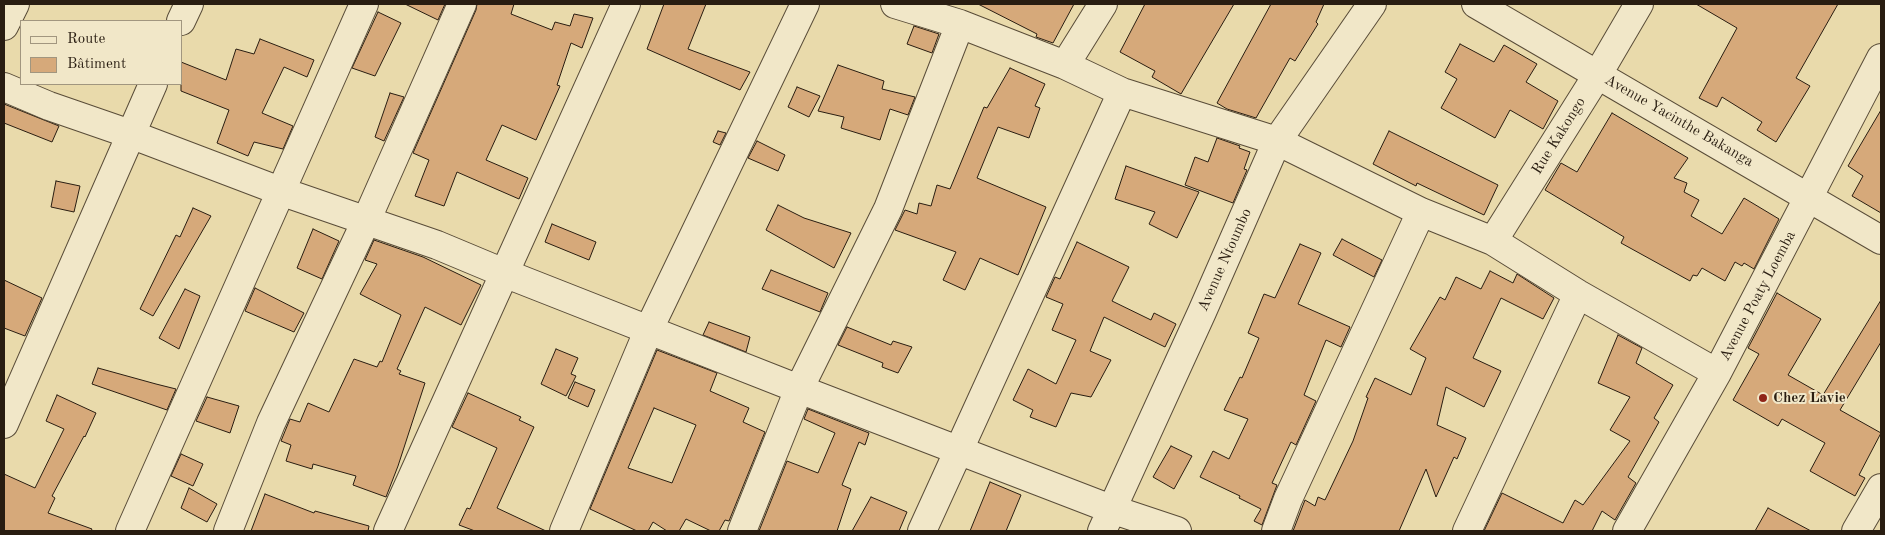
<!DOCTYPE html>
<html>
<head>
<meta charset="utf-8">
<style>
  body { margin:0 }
  #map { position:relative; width:1885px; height:535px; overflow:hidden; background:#e9daab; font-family:"Old Standard TT",serif }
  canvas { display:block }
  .frame { position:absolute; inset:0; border:5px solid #291d11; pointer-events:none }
  .legend { position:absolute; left:20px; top:20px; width:162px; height:65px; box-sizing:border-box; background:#f1e7c8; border:1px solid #a1967f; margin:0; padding:6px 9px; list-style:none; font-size:15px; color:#291d11 }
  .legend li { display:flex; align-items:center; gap:10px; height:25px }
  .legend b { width:25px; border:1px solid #a1967f }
</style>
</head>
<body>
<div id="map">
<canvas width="1885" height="535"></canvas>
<div class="frame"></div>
<ul class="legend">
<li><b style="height:6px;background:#f1e7c8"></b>Route</li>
<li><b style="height:14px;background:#d6a97a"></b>Bâtiment</li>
</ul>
</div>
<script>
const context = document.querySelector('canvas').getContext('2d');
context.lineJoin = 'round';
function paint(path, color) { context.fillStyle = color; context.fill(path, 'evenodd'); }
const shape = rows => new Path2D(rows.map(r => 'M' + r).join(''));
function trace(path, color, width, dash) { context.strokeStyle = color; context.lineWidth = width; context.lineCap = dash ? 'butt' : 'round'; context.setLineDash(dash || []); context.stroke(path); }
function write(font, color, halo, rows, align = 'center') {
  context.font = font + ' "Old Standard TT",serif'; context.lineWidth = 4; context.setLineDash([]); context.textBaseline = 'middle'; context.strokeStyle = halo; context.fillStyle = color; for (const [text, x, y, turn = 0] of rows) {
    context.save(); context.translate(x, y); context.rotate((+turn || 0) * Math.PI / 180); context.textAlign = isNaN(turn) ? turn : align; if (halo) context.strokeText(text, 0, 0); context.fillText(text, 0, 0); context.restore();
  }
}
const building = shape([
  [405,4,445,4,438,20,405,4],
  [477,4,514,4,511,14,552,30,555,22,570,26,574,14,593,18,582,48,571,43,557,85,560,86,536,140,502,125,486,160,528,178,519,199,457,172,444,206,415,196,429,160,413,153,476,10,477,4],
  [664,4,706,4,688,49,750,72,740,90,647,49,664,4],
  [978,4,1074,4,1053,43,1036,37,1037,34,978,4],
  [1145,4,1234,4,1181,94,1152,77,1155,71,1120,52,1145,4],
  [1271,4,1324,4,1316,22,1318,24,1295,61,1290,58,1256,118,1227,109,1217,103,1271,4],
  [1696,4,1838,4,1796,78,1810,86,1776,142,1757,130,1762,122,1722,97,1717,107,1699,98,1737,28,1696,4],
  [378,12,401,23,375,76,352,68,378,12],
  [914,26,939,34,932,53,907,44,914,26],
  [260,39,314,60,307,77,284,67,262,113,293,126,283,149,254,142,248,156,217,143,229,110,181,91,181,62,226,80,236,49,254,54,260,39],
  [1460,44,1494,62,1504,45,1537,64,1526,82,1558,101,1543,129,1510,110,1495,138,1441,108,1457,79,1445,72,1460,44],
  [838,65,884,81,882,89,915,97,908,115,890,109,880,140,841,128,844,117,818,111,838,65],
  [1010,68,1045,84,1035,106,1040,108,1029,138,998,127,977,178,1046,207,1018,275,980,258,965,290,943,280,956,252,895,230,905,210,917,214,919,203,931,206,937,185,950,189,984,107,987,108,1010,68],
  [797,87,820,96,809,117,788,107,797,87],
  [390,93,404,97,384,141,375,137,390,93],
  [4,104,59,126,52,142,4,123,4,104],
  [1881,110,1881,213,1852,196,1863,176,1848,166,1881,110],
  [1612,113,1688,158,1674,178,1687,183,1684,192,1699,200,1691,216,1722,234,1744,198,1779,219,1754,269,1744,263,1742,266,1735,262,1725,281,1702,268,1697,276,1693,275,1690,281,1621,243,1624,237,1545,190,1561,163,1577,172,1612,113],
  [718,131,726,133,720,145,713,142,718,131],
  [1389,131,1498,185,1484,215,1417,183,1416,186,1373,164,1389,131],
  [1217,138,1240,146,1239,148,1250,152,1244,169,1247,170,1233,203,1185,185,1195,157,1208,162,1217,138],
  [757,141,785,155,778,171,748,158,757,141],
  [1126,166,1199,192,1177,238,1149,224,1155,212,1115,199,1126,166],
  [56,181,80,186,74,212,51,207,56,181],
  [778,205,804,218,851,233,834,268,766,230,778,205],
  [193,208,211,216,153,316,140,309,176,235,180,237,193,208],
  [552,224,596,242,589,260,545,242,552,224],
  [313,229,339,241,322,279,297,268,313,229],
  [1342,239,1382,260,1374,277,1333,255,1342,239],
  [374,240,423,257,481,285,461,325,425,307,397,369,401,371,399,374,425,383,398,466,386,497,353,485,356,476,313,464,312,469,286,461,291,445,281,441,290,419,300,422,308,403,329,412,354,359,377,367,380,361,382,362,401,315,360,294,377,264,365,260,374,240],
  [1077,242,1129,267,1112,301,1151,320,1154,313,1176,324,1165,347,1104,317,1090,351,1111,360,1091,397,1071,393,1056,427,1030,417,1033,410,1013,400,1028,369,1056,384,1076,340,1052,330,1063,304,1046,297,1055,277,1060,279,1077,242],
  [1300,244,1321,253,1298,304,1350,327,1341,347,1326,340,1304,395,1316,401,1296,445,1291,442,1272,483,1277,485,1262,525,1254,521,1261,509,1239,498,1240,496,1200,477,1213,451,1229,459,1248,419,1224,410,1240,377,1242,378,1259,338,1248,333,1264,294,1275,298,1300,244],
  [771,270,828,293,820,312,762,289,771,270],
  [1490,271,1513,283,1517,274,1554,298,1543,319,1501,298,1473,358,1501,371,1484,407,1446,387,1437,425,1466,438,1457,459,1454,457,1436,497,1426,469,1399,531,1293,531,1305,500,1315,506,1318,497,1325,500,1353,441,1368,398,1366,397,1375,378,1411,395,1426,358,1410,349,1440,297,1445,300,1456,277,1481,289,1490,271],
  [4,280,42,298,25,336,4,328,4,280],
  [255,288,304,313,294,332,245,311,255,288],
  [185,289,200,296,179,349,159,338,185,289],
  [1777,293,1821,319,1788,375,1823,395,1881,300,1881,342,1840,410,1881,433,1859,475,1865,478,1855,496,1810,471,1825,443,1782,419,1778,426,1733,400,1759,354,1748,348,1777,293],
  [709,322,750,337,746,352,703,335,709,322],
  [847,327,891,345,893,341,912,347,898,373,882,367,883,363,838,345,847,327],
  [1618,335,1642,348,1636,363,1673,385,1654,418,1659,422,1628,477,1636,483,1615,520,1602,511,1592,531,1484,531,1502,493,1563,523,1575,500,1583,505,1630,441,1610,430,1630,397,1598,383,1618,335],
  [556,349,578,358,571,374,576,376,566,396,541,384,556,349],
  [657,350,717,373,710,391,749,408,743,422,765,432,729,521,725,520,719,531,711,531,686,519,679,531,667,531,653,522,648,531,637,531,590,509,657,350],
  [654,408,696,425,672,483,628,468,654,408],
  [98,368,156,384,176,389,167,410,92,384,98,368],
  [575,382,595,390,588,407,568,398,575,382],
  [468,393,521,417,519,420,534,427,497,508,546,531,475,531,459,525,467,508,470,509,497,448,452,427,468,393],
  [57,395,96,413,85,437,84,436,52,496,55,498,48,513,92,529,91,531,4,531,4,474,35,488,64,429,46,421,57,395],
  [207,397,239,406,230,433,196,421,207,397],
  [808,409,869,433,865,445,859,442,842,485,851,489,837,531,759,531,787,461,818,473,835,433,804,419,808,409],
  [1171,446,1192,456,1174,489,1153,477,1171,446],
  [181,454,203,464,193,486,171,476,181,454],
  [990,482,1021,495,1006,531,970,531,990,482],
  [189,488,217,504,207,522,181,508,189,488],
  [265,494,314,513,315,511,369,526,368,531,251,531,265,494],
  [871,497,907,512,899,531,852,531,871,497],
  [1768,508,1811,531,1755,531,1768,508]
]);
const minor = shape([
  [895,4,960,24,1065,65,1122,92,1277,141,1421,212,1493,241,1578,294,1717,373],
  [1476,4,1881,240],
  [181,21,189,4],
  [4,26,15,4],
  [1065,65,1103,4],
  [4,87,49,106,130,134,280,191,437,245,504,273,799,389,1111,509,1177,531],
  [1493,241,1598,74,1639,4],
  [4,424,153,84],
  [130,531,364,4],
  [228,531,271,423,366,221,462,4],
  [388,531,626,4],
  [564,531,649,329,805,4],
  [742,531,799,389,888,209,960,24],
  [922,531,1122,92],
  [1102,531,1202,312,1277,141,1372,4],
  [1276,531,1288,499,1421,212],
  [1467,531,1578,294],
  [1627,531,1717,373,1881,58],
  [1856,531,1881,488]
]);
const markers = [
  [1763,398,5,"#8f2418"]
];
const streetNames = [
  ["Avenue Yacinthe Bakanga",1679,121,30],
  ["Rue Kakongo",1559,136,-58],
  ["Avenue Ntoumbo",1225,260,-66],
  ["Avenue Poaty Loemba",1758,296,-62]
];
const poiNames = [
  ["Chez Lavie",1773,398]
];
paint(building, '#d6a97a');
trace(building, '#291d11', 1);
trace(minor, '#594c38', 30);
trace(minor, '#f1e7c8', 28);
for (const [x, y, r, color] of markers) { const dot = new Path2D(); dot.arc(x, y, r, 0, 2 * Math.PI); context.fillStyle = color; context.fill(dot); trace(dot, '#f1e7c8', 2); }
write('15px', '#291d11', '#f1e7c8', streetNames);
write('bold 15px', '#291d11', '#f1e7c8', poiNames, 'left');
</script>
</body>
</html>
